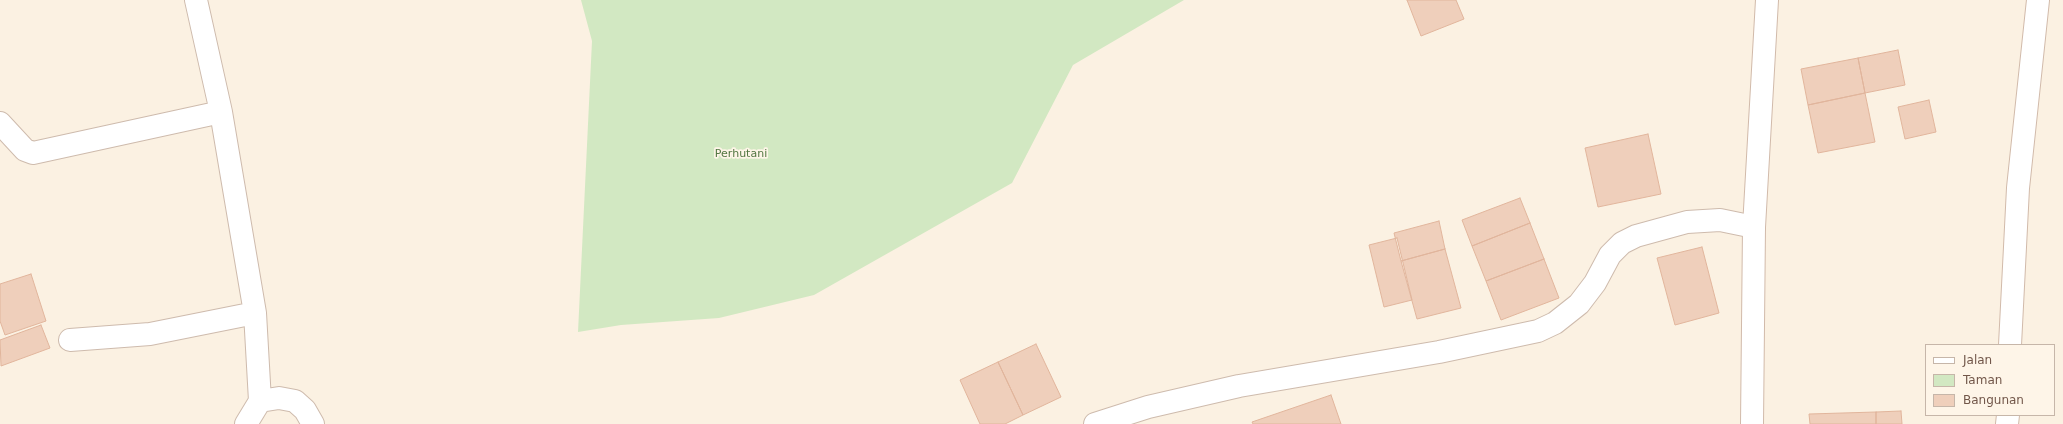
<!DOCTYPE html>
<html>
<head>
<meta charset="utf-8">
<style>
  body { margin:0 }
  #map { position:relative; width:2063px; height:424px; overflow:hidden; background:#fbf1e2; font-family:"DejaVu Sans",sans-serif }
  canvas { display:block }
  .legend { position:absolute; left:1925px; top:344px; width:130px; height:72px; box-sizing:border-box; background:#fef5e8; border:1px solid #c6b6a9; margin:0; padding:5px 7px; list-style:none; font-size:12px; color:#72574a }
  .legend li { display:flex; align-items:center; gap:8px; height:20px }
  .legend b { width:20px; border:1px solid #c6b6a9 }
</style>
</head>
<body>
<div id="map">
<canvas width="2063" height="424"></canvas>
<ul class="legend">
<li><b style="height:5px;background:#fff"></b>Jalan</li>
<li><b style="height:11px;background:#d2e8c2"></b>Taman</li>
<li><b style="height:11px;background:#efcfbb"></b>Bangunan</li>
</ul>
</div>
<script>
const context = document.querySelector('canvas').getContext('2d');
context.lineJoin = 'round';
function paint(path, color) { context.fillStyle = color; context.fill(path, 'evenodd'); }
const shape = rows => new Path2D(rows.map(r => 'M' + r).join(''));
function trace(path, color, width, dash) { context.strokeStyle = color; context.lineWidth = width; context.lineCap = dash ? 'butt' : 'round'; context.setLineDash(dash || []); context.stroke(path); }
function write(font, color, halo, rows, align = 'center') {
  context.font = font + ' "DejaVu Sans",sans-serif'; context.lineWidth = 3.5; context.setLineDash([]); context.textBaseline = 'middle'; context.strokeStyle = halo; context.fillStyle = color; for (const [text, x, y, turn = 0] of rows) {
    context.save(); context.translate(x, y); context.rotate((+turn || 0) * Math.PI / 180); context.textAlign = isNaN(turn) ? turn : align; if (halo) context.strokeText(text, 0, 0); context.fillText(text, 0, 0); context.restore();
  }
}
const green = shape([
  [581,0,1184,0,1073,65,1012,183,814,295,719,318,621,325,578,332,592,41]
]);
const building = shape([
  [1407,0,1456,0,1464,19,1421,36,1407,0],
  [1898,50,1905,85,1865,93,1858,58,1898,50],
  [1858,58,1865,93,1808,105,1801,69,1858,58],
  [1865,93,1875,142,1818,153,1808,105,1865,93],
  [1929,100,1936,132,1905,139,1898,107,1929,100],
  [1648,134,1661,194,1598,207,1585,148,1648,134],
  [1520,198,1530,223,1472,246,1462,220,1520,198],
  [1439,221,1445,249,1401,261,1394,233,1439,221],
  [1530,223,1544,259,1486,281,1472,246,1530,223],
  [1397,238,1412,300,1384,307,1369,245,1397,238],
  [1702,247,1719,313,1675,325,1657,258,1702,247],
  [1445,249,1461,308,1417,319,1401,261,1445,249],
  [1544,259,1559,298,1501,320,1486,281,1544,259],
  [31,274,46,321,5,335,0,321,0,284,31,274],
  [41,325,50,348,1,366,0,340,41,325],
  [1036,344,1061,397,1023,415,998,362,1036,344],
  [998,362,1023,415,1005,424,980,424,960,380,998,362],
  [1331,395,1341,424,1253,424,1252,422,1331,395],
  [1901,411,1902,424,1876,424,1876,412,1901,411],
  [1876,412,1876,424,1810,424,1809,414,1876,412]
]);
const street = shape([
  [196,0,221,112,255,313,260,401,246,424],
  [0,123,25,150,33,153,221,112],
  [70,340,150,334,255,313],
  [260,401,279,398,295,401,305,410,313,424],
  [1095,424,1148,407,1239,386,1439,352,1538,331,1555,323,1579,304,1595,283,1610,255,1622,243,1636,236,1687,222,1720,220,1754,227]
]);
const secondary = shape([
  [2010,345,2018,188,2038,0],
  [1752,424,1754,227,1767,0],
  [2007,424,2008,415]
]);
const parkNames = [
  ["Perhutani",741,154]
];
paint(green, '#d2e8c2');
paint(building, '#efcfbb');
trace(building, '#e1b59c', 1);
trace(street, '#cebbad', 24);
trace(secondary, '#d1baaa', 24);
trace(street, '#fff', 22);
trace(secondary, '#fff', 22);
write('11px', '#537742', '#fef5e8', parkNames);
</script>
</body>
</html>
